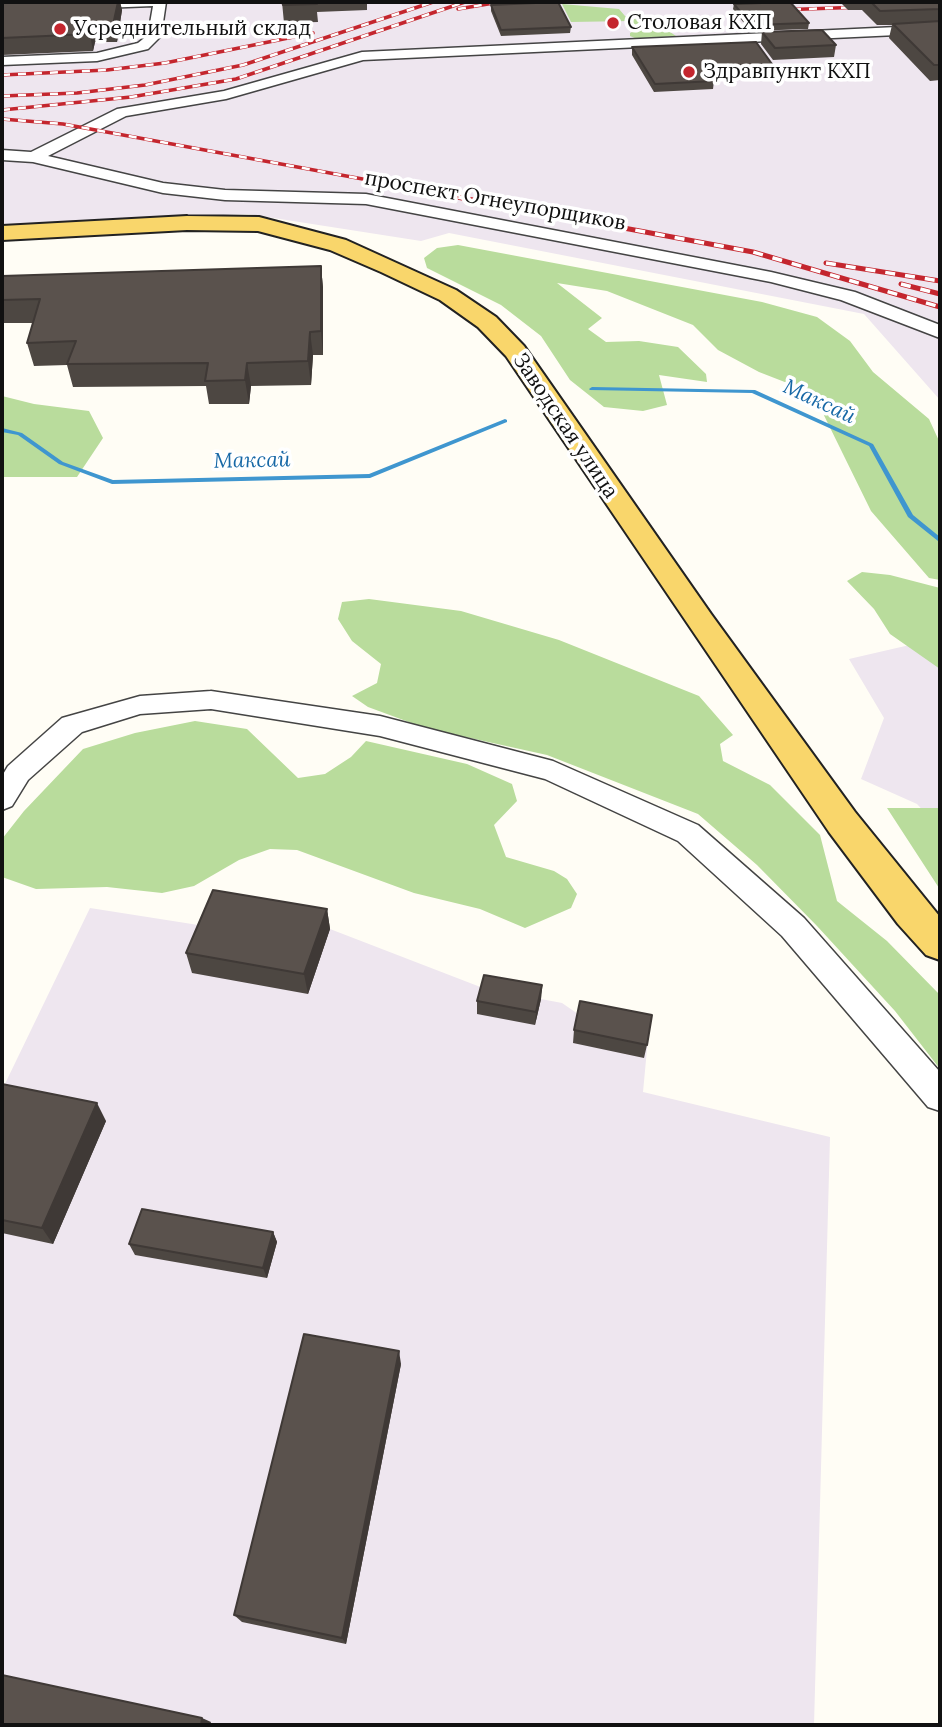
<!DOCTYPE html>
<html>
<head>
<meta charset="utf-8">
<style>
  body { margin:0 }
  #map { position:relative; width:942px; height:1727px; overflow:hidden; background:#fffdf5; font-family:Lora,serif }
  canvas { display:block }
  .frame { position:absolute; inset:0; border:4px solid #111; pointer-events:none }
</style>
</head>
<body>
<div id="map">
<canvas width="942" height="1727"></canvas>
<div class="frame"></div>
</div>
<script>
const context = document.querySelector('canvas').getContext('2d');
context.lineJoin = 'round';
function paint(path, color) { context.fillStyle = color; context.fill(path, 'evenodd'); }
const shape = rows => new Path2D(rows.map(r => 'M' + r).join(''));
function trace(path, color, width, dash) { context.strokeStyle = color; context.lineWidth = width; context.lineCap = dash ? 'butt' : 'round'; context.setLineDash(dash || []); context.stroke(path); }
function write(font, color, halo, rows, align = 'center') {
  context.font = font + ' Lora,serif'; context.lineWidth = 7; context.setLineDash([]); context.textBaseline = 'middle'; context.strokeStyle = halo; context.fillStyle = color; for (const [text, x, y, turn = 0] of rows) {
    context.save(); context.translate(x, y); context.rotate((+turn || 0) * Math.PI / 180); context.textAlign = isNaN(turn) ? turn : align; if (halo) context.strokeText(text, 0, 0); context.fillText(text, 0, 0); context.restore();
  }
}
const industrial = shape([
  [2,2,940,2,940,400,864,314,449,233,421,241,248,214,2,225],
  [940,638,940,829,917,804,861,779,884,718,849,659],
  [90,908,211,927,218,910,330,929,483,988,562,1003,578,1014,649,1028,643,1092,830,1137,814,1725,2,1725,2,1090]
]);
const forest = shape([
  [562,4,619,9,625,16,641,21,655,31,670,32,676,36,637,39,630,36,630,33,636,30,630,21,571,22],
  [458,245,762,302,817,317,850,341,873,372,929,419,940,443,940,580,929,578,871,511,813,393,759,372,718,350,693,325,607,291,557,283,602,318,588,329,606,342,639,341,678,347,706,374,707,382,659,375,667,405,643,411,604,407,570,380,541,336,501,305,427,268,424,258,437,248],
  [2,396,34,404,89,411,103,438,77,477,2,477],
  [862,572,890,575,940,588,940,669,890,634,874,609,847,581],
  [369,599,461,611,559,640,699,696,733,735,720,744,723,761,770,785,820,835,837,901,887,941,940,995,940,1069,895,1011,817,926,757,865,698,814,547,755,425,728,368,707,352,696,377,683,381,664,352,641,338,619,342,602],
  [195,721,247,729,298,778,325,774,351,757,366,741,467,764,512,784,517,801,494,825,506,857,554,871,567,879,577,894,571,908,525,928,480,909,414,893,297,850,270,849,239,860,194,886,162,893,107,887,36,889,2,877,2,839,24,811,83,749,135,733],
  [887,808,940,808,940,890,939,888]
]);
const stream = shape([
  [592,387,755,390,873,444,913,515,940,537,940,542,938,541,908,517,869,446,752,393,590,390,589,389,592,387],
  [505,419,507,420,507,422,370,478,112,484,59,464,18,435,2,432,2,428,22,433,63,462,113,480,369,474,505,419]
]);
const street = shape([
  [66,2,166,2,161,36,148,49,97,61,2,65,2,57,97,53,138,43,148,35,153,6,2,12,2,4,66,2],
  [940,25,940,33,363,60,226,99,126,116,48,156,163,183,225,190,366,194,771,272,855,292,940,325,940,338,841,300,771,282,366,204,225,200,163,193,33,162,2,160,2,150,31,152,117,109,224,91,362,52,940,25],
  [211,691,380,716,553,761,698,825,804,918,940,1072,940,1111,928,1107,782,936,678,841,545,779,380,736,211,709,140,714,82,732,28,780,12,806,2,810,2,776,8,766,62,718,140,696,211,691]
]);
const primary = shape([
  [187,216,259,217,346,240,456,290,496,317,524,346,711,614,855,812,940,917,940,960,926,955,898,924,829,832,506,356,478,327,440,300,381,272,330,250,258,231,187,230,2,240,2,226,187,216]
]);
const railFar1 = shape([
  [747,2,775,5],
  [458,9,500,2],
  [777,10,864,7],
  [2,75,107,70,165,63,313,33],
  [2,96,77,93,145,85,243,65,433,2],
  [2,110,131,97,236,79,465,2],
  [2,119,63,124,428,191]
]);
const rail = shape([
  [419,190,753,252,940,307],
  [826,263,940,281],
  [901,284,940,294]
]);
const wall = shape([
  [2,2,120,2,122,10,117,42,95,42,93,51,2,55],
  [282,2,367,2,367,10,317,12,318,22,284,23],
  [840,2,940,2,940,80,930,81,889,38,892,25,877,25,862,10,848,10],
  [734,4,809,23,808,29,750,31,733,9],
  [491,5,571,27,570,33,501,36,491,11],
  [762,32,836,45,834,57,773,60,761,44],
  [632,47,772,64,771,71,710,74,714,81,713,89,654,92,632,55],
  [321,266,323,288,323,355,313,355,311,385,251,386,249,404,209,404,206,386,73,387,67,365,34,366,27,343,33,323,2,323,2,276],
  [327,909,330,929,308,994,192,973,186,953],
  [542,985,541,999,535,1025,477,1014,477,1001],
  [574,1030,647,1045,644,1058,573,1043],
  [2,1084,106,1121,53,1244,2,1233],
  [273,1232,277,1242,267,1278,135,1255,129,1244],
  [401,1364,346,1644,242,1622,234,1615]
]);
const shadedWall = shape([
  [118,2,120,2,122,10,117,42,113,25],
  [91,26,95,42,93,51,90,34],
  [321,266,323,288,323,355,321,331],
  [310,332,313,355,311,385,308,361],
  [247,363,251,386,249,404,245,380],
  [327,909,330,929,308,994,304,974],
  [542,985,541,999,535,1025,536,1012],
  [97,1103,106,1121,53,1244,42,1228],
  [273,1232,277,1242,267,1278,263,1268],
  [399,1351,401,1364,346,1644,342,1638],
  [202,1718,211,1722,210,1725,201,1725]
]);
const building = shape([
  [2,2,118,2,113,25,91,26,90,34,2,38,2,2],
  [282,2,317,2,317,4,283,5,282,2],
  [558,2,571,27,501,30,491,5,558,2],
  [790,2,809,23,751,25,734,4,790,2],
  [871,2,940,2,940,9,880,11,871,2],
  [940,21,940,65,934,65,893,24,940,21],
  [822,30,836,45,775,48,762,32,822,30],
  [756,42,772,64,704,67,714,81,655,84,632,47,756,42],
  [321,266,321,331,310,332,308,361,247,363,245,380,205,381,208,363,67,364,76,341,27,343,40,299,2,300,2,276,321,266],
  [213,890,327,909,304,974,186,953,213,890],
  [484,975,542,985,536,1012,477,1001,484,975],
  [580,1001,652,1015,647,1045,574,1030,580,1001],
  [2,1084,97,1103,42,1228,2,1220,2,1084],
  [142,1209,273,1232,263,1268,129,1244,142,1209],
  [304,1334,399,1351,342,1638,234,1615,304,1334],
  [2,1675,202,1718,201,1725,2,1725,2,1675]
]);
const markers = [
  [613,23,7,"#c4262e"],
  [60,29,7,"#c4262e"],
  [689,72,7,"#c4262e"]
];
const farPoinames = [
  ["Столовая КХП",627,23],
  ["Усреднительный склад",74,29],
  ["Здравпункт КХП",703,72]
];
const farStreetnames = [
  ["проспект Огнеупорщиков",495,201,10],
  ["Заводская улица",565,426,56]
];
const farWaternames = [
  ["Максай",819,402,25],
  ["Максай",252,461,-1]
];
paint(industrial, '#eee6ef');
paint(forest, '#b9dc9c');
paint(stream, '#3f96cf');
trace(street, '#444', 3);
trace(primary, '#222', 4);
paint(street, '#fff');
paint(primary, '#f9d66b');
trace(railFar1, '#c4262e', 3.5);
trace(rail, '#c4262e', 5);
trace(railFar1, '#fff', 2.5, [8]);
trace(rail, '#fff', 3.5, [10]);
paint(wall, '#4d4742');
paint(shadedWall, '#3f3936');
paint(building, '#5a524d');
trace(building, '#3f3936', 2);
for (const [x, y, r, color] of markers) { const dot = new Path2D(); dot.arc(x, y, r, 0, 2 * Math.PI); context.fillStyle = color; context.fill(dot); trace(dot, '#fff', 2.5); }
write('21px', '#111', '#fff', farPoinames, 'left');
write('21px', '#111', '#fff', farStreetnames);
write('italic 21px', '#1768a6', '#fff', farWaternames);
</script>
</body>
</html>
